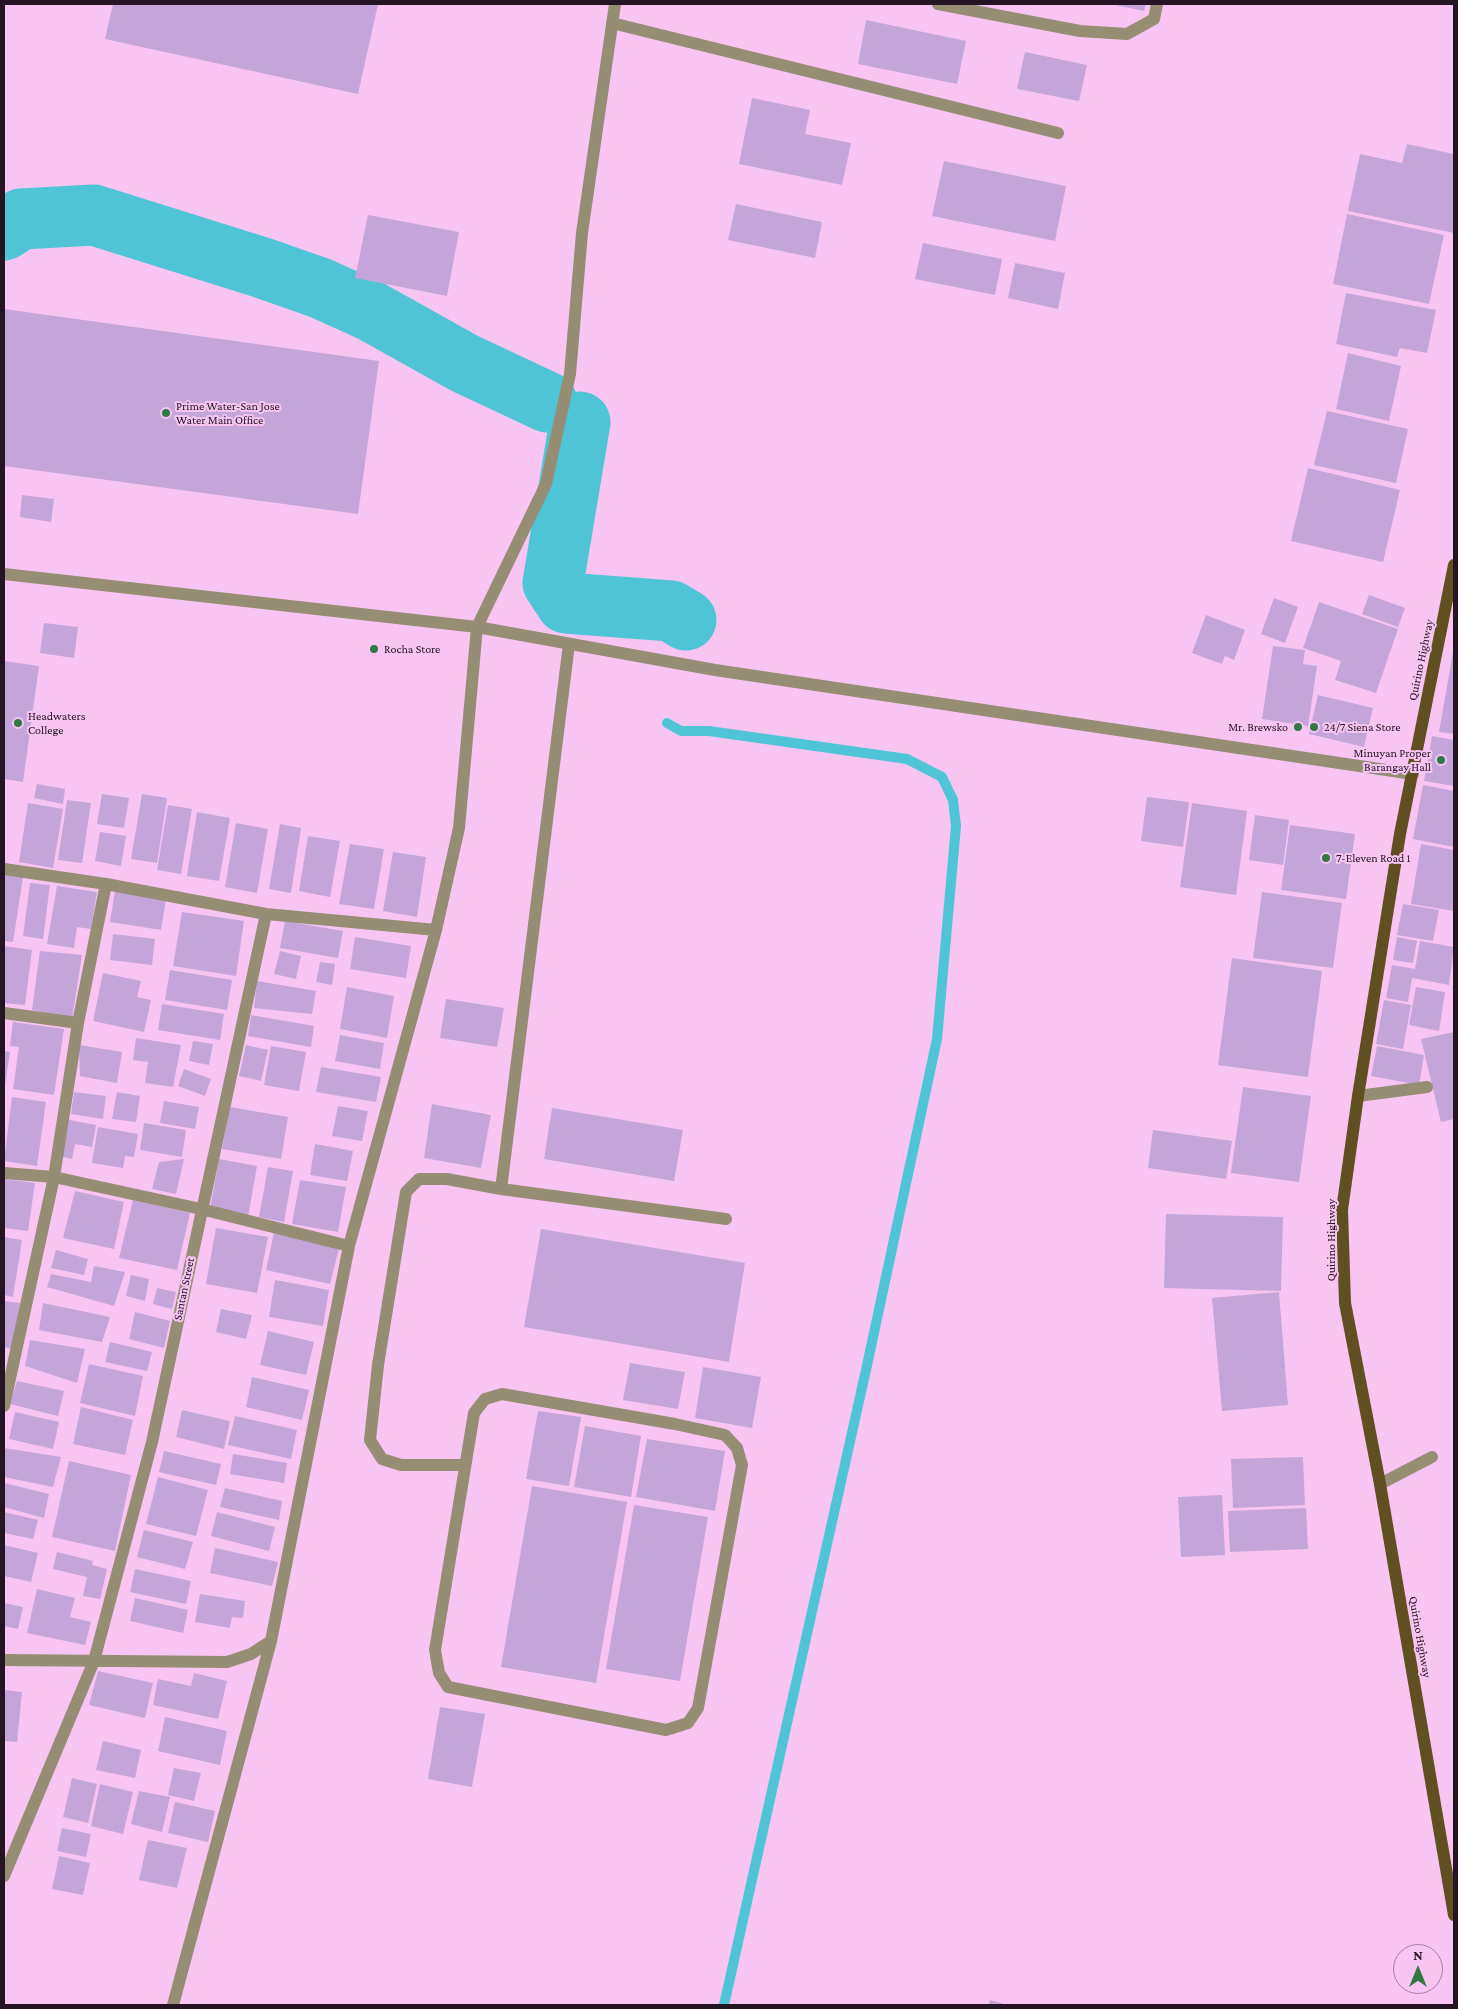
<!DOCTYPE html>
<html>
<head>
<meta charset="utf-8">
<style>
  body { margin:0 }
  #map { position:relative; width:1458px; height:2009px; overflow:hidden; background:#f8c5f2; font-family:"Crimson Pro",serif }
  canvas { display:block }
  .frame { position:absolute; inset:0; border:5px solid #251424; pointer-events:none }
  .north { position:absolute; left:1393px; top:1944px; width:50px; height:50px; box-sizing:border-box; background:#f8c5f2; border:1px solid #a47ea0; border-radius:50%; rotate:0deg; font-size:14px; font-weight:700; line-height:20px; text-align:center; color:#251424 }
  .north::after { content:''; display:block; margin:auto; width:18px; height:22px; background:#317845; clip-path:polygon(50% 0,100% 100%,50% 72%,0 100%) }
</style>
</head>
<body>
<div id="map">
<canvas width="1458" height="2009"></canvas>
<div class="frame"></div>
<div class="north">N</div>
</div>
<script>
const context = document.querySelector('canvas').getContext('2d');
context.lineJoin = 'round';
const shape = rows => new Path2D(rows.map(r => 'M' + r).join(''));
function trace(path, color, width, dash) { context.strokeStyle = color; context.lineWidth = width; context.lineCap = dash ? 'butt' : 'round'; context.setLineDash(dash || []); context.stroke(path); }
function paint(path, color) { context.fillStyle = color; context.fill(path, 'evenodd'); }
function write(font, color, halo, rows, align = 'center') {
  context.font = font + ' "Crimson Pro",serif'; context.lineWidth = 4; context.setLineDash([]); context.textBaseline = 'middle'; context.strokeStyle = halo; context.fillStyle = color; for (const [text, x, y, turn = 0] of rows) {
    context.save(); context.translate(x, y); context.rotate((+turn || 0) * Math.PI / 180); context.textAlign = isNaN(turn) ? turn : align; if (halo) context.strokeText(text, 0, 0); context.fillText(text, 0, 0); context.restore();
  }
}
const stream = shape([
  [667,723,681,731,709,731,907,759,942,777,953,800,956,826,937,1039,866,1370,724,2005]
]);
const river = shape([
  [4,230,21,219,94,215,263,268,320,288,371,311,464,363,547,402],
  [580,422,553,583,566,603,671,611,686,620]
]);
const building = shape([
  [113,4,378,4,358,94,105,39],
  [1111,4,1146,4,1144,11],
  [866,20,966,41,957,84,858,64],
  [1025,52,1087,65,1079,101,1017,89],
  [752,98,810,110,805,134,851,143,842,185,739,164],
  [1407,144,1454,154,1454,233,1348,211,1360,154,1402,163],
  [944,161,1066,186,1055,241,932,216],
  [736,204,822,222,815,258,728,240],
  [1347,214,1444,235,1429,304,1333,284],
  [368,215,459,232,447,296,355,278],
  [923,243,1002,259,995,295,915,279],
  [1015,263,1065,273,1058,309,1008,298],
  [1346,293,1436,310,1427,353,1400,348,1397,357,1336,344],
  [4,309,379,361,358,514,4,466],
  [1348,353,1401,366,1389,421,1336,409],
  [1327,411,1408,429,1396,483,1314,465],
  [1308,468,1400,490,1383,562,1291,541],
  [22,495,54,499,51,522,20,517],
  [1369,595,1405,608,1398,627,1362,614],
  [1274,598,1298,607,1285,643,1261,634],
  [1319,602,1398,629,1376,693,1335,680,1341,661,1303,648],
  [1206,615,1245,630,1234,660,1225,656,1222,664,1192,653],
  [44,623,78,627,74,658,40,653],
  [1273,646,1305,650,1303,664,1317,666,1308,726,1262,719],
  [1453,652,1454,652,1454,734,1439,732],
  [4,661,39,666,23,782,4,779],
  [1318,695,1373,708,1364,747,1309,734],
  [1432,736,1454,740,1454,786,1424,781],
  [37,784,65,789,63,804,34,798],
  [1423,785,1454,791,1454,847,1413,839],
  [102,794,129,798,124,828,97,824],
  [142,794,167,798,157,863,131,859],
  [1147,797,1189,802,1183,847,1141,841],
  [67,800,91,803,82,863,58,860],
  [28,803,63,809,53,868,19,862],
  [1192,803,1247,811,1236,895,1180,887],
  [168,805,192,809,181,874,157,870],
  [197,812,230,818,219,881,187,876],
  [1255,815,1289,820,1283,865,1249,860],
  [236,823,268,829,257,893,225,887],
  [280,824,301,828,291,893,269,889],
  [1290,825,1355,834,1346,899,1281,890],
  [100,832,126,836,121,866,95,861],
  [308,836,340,841,330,897,299,891],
  [350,844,384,849,374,909,339,904],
  [1421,844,1454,850,1454,911,1411,904],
  [393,852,426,857,417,917,383,911],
  [4,875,23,877,13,942,4,941],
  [30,883,50,885,43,939,23,936],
  [57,886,97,892,91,929,77,927,74,948,47,944],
  [115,891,166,899,161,930,110,922],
  [1262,892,1342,903,1333,968,1253,958],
  [1403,904,1439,910,1433,941,1397,935],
  [182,912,244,921,236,976,173,966],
  [285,921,343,931,338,958,280,948],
  [113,934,155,939,152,965,110,960],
  [355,937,411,946,406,978,350,969],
  [1397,937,1417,941,1413,963,1393,960],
  [1420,941,1454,947,1449,985,1412,978,1408,1002,1386,998,1392,965,1415,969],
  [4,946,32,950,25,1005,4,1003],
  [40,951,82,955,72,1019,32,1010],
  [280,951,301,956,296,979,274,974],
  [1232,958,1322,971,1308,1077,1218,1065],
  [320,962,335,964,332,985,316,982],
  [170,970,232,980,227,1010,165,1000],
  [103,973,141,981,137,997,151,1000,144,1032,93,1021],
  [257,981,316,991,312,1014,254,1008],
  [347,987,394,996,387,1038,340,1029],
  [1416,987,1445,992,1439,1031,1409,1025],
  [446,999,504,1008,497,1047,440,1038],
  [1384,1000,1411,1005,1403,1049,1376,1044],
  [162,1004,224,1014,220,1040,158,1030],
  [251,1015,314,1026,311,1047,248,1036],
  [13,1022,64,1029,54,1095,13,1089,19,1047,10,1046],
  [1454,1032,1454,1119,1441,1122,1421,1039],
  [340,1035,384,1043,380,1069,335,1061],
  [136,1038,181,1045,173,1087,145,1083,148,1062,133,1060],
  [193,1041,213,1044,209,1065,189,1061],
  [79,1045,122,1052,117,1083,80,1076],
  [246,1045,268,1050,261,1081,239,1076],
  [271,1046,306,1052,299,1091,264,1085],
  [1377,1046,1424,1055,1419,1085,1371,1076],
  [4,1051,10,1052,5,1085,4,1085],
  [321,1067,381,1077,376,1102,316,1092],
  [184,1069,211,1079,205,1096,178,1086],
  [1243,1087,1311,1096,1299,1182,1231,1173],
  [74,1092,106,1096,103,1119,71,1114],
  [117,1092,140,1096,136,1122,112,1119],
  [12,1097,46,1102,37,1166,4,1161],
  [164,1101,199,1107,195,1129,160,1123],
  [432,1104,491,1115,481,1168,424,1158],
  [338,1106,368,1111,362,1141,332,1136],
  [230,1107,288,1117,281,1159,222,1149],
  [552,1108,683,1130,674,1181,544,1159],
  [69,1120,96,1125,92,1147,75,1144,72,1159,62,1157],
  [144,1123,186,1130,182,1157,140,1150],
  [98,1127,138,1134,134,1157,125,1156,123,1168,92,1163],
  [1153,1130,1232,1141,1226,1179,1148,1168],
  [315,1144,353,1151,347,1181,310,1175],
  [184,1159,176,1194,152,1189,159,1162],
  [219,1159,257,1166,248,1217,210,1209],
  [268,1167,293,1171,284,1222,259,1217],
  [4,1179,35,1183,28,1231,4,1228],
  [300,1180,346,1187,338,1232,292,1224],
  [75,1191,124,1202,114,1249,63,1238],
  [133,1200,190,1213,177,1270,119,1258],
  [1166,1214,1283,1217,1281,1291,1164,1288],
  [216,1228,268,1237,257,1293,206,1284],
  [541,1229,745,1263,729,1362,524,1327],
  [274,1233,339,1248,330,1284,266,1270],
  [4,1237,22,1240,13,1297,4,1295],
  [56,1250,88,1259,84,1275,51,1268],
  [94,1266,125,1272,114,1306,47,1287,51,1274,91,1282],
  [131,1275,149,1279,145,1301,126,1296],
  [275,1280,329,1290,323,1326,269,1317],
  [157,1288,176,1292,172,1309,153,1304],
  [1279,1292,1288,1405,1222,1411,1212,1298],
  [4,1301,20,1303,12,1349,4,1347],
  [43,1303,110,1317,102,1342,39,1330],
  [221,1309,252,1315,246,1339,216,1332],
  [135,1312,170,1321,164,1348,129,1339],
  [268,1331,314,1342,306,1375,260,1365],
  [30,1340,85,1349,77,1383,25,1366],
  [110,1342,152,1352,147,1371,105,1362],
  [630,1363,685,1372,678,1409,623,1400],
  [89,1364,143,1376,135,1416,80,1403],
  [703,1367,761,1377,752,1428,695,1418],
  [252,1377,309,1390,302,1420,246,1407],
  [17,1381,64,1391,58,1416,10,1404],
  [81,1407,133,1420,125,1455,73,1444],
  [182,1410,230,1421,224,1449,176,1437],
  [538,1411,581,1417,569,1486,526,1479],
  [15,1412,59,1422,53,1449,9,1439],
  [235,1416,297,1430,291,1459,228,1445],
  [585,1426,641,1436,631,1497,574,1487],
  [647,1439,725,1451,715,1511,636,1497],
  [4,1448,61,1457,53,1487,4,1477],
  [164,1451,221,1464,216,1485,159,1472],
  [233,1454,287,1463,284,1483,230,1474],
  [1303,1457,1305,1505,1233,1508,1231,1459],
  [69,1461,131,1475,115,1551,52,1537],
  [158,1477,208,1490,196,1536,146,1524],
  [4,1483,49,1494,44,1518,4,1507],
  [532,1486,627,1502,596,1683,501,1667],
  [225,1488,282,1501,279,1520,220,1507],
  [1222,1495,1225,1555,1181,1557,1178,1497],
  [634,1505,708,1517,680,1681,606,1669],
  [1306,1508,1308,1549,1230,1552,1228,1511],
  [4,1512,38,1520,33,1539,4,1533],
  [217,1512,275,1527,269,1551,211,1536],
  [144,1530,193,1542,185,1569,137,1557],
  [4,1545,38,1553,31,1582,4,1576],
  [215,1548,278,1562,272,1586,210,1573],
  [57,1552,93,1561,92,1565,107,1569,100,1599,83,1596,87,1577,53,1569],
  [135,1569,191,1581,186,1604,130,1592],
  [37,1589,75,1598,70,1617,91,1622,85,1645,27,1633],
  [200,1594,245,1601,243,1618,232,1617,230,1628,195,1622],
  [135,1598,188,1610,183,1633,130,1621],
  [4,1603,23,1607,18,1629,4,1626],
  [98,1671,153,1683,145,1718,89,1705],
  [194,1673,227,1681,218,1719,153,1705,158,1679,191,1686],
  [4,1690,22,1692,17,1742,4,1741],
  [440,1707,485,1714,472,1787,428,1779],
  [165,1717,227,1731,220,1765,158,1751],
  [103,1741,141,1750,135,1778,96,1770],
  [174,1768,201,1773,194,1801,168,1795],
  [72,1778,97,1784,88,1823,63,1817],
  [100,1784,133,1792,123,1834,91,1826],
  [139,1791,170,1797,162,1832,131,1824],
  [175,1802,215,1811,208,1842,168,1833],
  [62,1828,91,1834,86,1857,57,1851],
  [148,1840,187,1848,177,1888,139,1880],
  [59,1856,90,1863,83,1895,52,1889],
  [990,2000,1008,2005,989,2005]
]);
const service = shape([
  [938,4,1080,31,1127,34,1154,19,1157,4],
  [569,644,501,1189,726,1219],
  [1358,1096,1427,1087],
  [502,1394,675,1424,725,1435,737,1448,742,1465,698,1708,688,1723,666,1730,448,1687,439,1673,435,1650,474,1413,485,1399,502,1394],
  [465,1465,401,1465,382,1459,370,1440,378,1365,406,1192,419,1179,447,1179,501,1189],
  [1380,1484,1432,1457]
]);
const minor = shape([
  [612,23,1058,133],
  [4,869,106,884,266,914,436,930],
  [4,1013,78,1023],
  [4,1173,54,1177,201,1209,349,1246],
  [4,1406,54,1177,78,1023,106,884],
  [4,1660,227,1662,251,1654,271,1641],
  [4,1876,94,1661,152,1442,266,914],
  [173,2005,271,1641,349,1246,436,930,459,828,477,627,546,484,570,374,582,233,615,4]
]);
const tertiary = shape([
  [4,574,477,627,715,670,1413,774]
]);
const primary = shape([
  [1454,565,1400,834,1358,1096,1342,1210,1345,1303,1380,1484,1454,1915]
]);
const markers = [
  [166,413,5,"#317845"],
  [374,649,5,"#317845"],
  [18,723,5,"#317845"],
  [1298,727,5,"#317845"],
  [1314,727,5,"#317845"],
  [1441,760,5,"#317845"],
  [1326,858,5,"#317845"]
];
const poiNames = [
  ["Prime Water-San Jose",176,406],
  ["Water Main Office",176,420],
  ["Rocha Store",384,649],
  ["Headwaters",28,716],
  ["College",28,730],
  ["Mr. Brewsko",1288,727,"right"],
  ["24/7 Siena Store",1324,727],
  ["Minuyan Proper",1431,753,"right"],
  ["Barangay Hall",1431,767,"right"],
  ["7-Eleven Road 1",1336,858]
];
const streetNames = [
  ["Quirino Highway",1421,660,-78],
  ["Quirino Highway",1331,1240,-90],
  ["Santan Street",184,1289,-78],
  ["Quirino Highway",1420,1637,80]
];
trace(stream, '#4fc4d7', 10);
trace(river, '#4fc4d7', 61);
paint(building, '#c3a5da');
trace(service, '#968d75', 12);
trace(minor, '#968d75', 12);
trace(tertiary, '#968d75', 12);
trace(primary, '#604f20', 12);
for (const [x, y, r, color] of markers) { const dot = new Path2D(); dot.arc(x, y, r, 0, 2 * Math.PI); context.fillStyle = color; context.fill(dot); trace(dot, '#f8c5f2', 2); }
write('12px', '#251424', '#f8c5f2', poiNames, 'left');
write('12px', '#251424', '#f8c5f2', streetNames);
</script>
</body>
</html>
